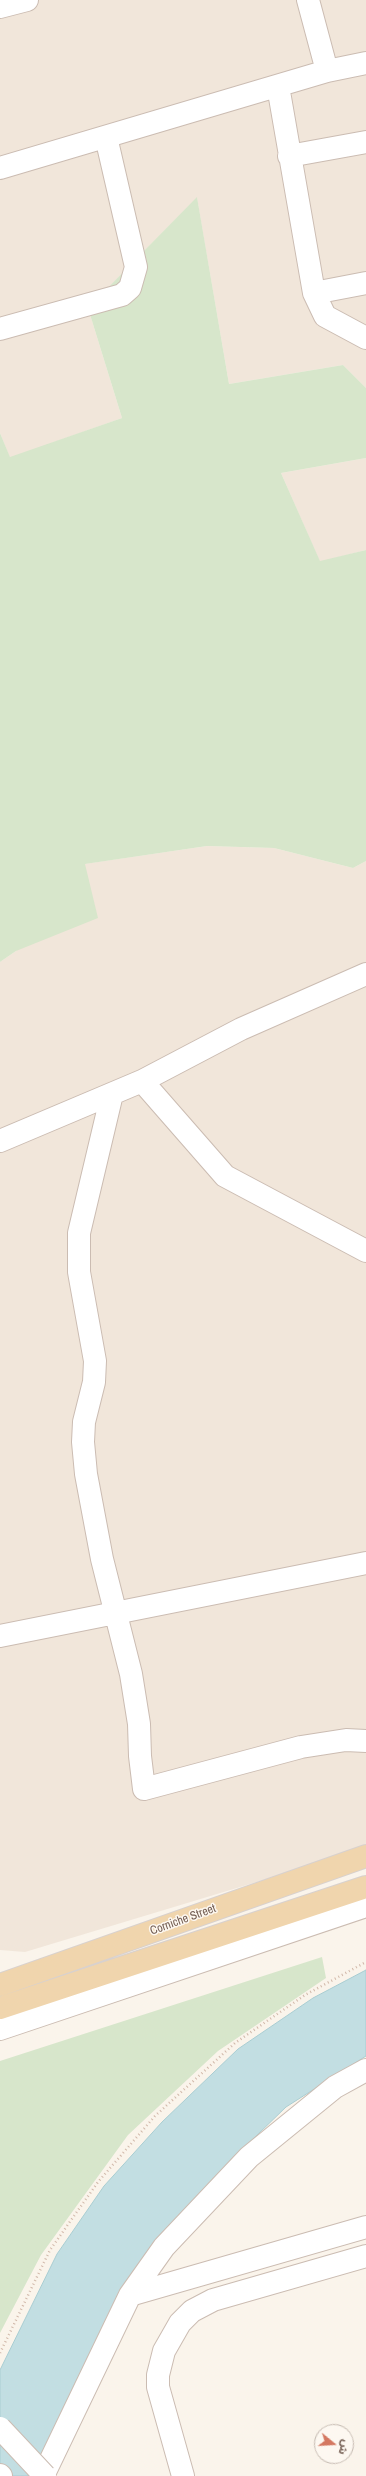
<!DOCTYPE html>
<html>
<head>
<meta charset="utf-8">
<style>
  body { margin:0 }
  #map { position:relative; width:366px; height:2476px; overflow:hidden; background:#faf4eb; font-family:"Archivo Narrow","Noto Sans Arabic",sans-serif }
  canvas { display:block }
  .north { position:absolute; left:314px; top:2424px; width:40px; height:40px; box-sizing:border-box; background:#fdf8f1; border:1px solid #c5bab1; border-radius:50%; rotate:108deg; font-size:11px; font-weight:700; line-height:16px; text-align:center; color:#725c51 }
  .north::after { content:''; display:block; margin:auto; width:14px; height:18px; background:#d47861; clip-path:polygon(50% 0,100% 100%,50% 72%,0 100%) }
</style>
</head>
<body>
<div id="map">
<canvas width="366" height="2476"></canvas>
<div class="north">ش</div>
</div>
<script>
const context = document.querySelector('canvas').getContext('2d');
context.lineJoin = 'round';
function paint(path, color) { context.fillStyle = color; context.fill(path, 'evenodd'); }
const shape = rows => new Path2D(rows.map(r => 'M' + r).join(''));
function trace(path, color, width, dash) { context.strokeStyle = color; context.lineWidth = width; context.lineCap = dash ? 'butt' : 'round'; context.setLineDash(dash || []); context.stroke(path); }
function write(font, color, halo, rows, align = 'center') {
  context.font = font + ' "Archivo Narrow",sans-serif'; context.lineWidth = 3; context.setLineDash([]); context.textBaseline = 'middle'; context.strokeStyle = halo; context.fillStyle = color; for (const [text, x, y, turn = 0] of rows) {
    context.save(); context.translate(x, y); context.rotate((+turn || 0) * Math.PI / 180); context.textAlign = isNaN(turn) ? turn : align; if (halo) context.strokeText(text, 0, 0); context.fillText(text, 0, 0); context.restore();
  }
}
const residential = shape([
  [0,0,366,0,366,388,343,365,229,384,197,198,88,308,122,418,10,458,0,433],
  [366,458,366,550,320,562,281,473],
  [207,846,274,848,353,868,366,861,366,1849,25,1952,0,1950,0,962,16,951,84,864]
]);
const green = shape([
  [197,197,229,384,343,365,366,388,366,458,281,473,320,561,366,550,366,861,353,868,274,848,207,846,85,864,98,918,16,951,0,962,0,433,10,457,122,418,88,308],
  [322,1957,326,1978,218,2051,128,2135,41,2255,0,2333,0,2061]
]);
const water = shape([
  [366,1970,366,2056,286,2107,222,2169,169,2231,35,2476,0,2476,0,2370,57,2254,104,2186,162,2122,238,2049,313,1998,366,1970]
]);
const path = shape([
  [0,2353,50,2250,98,2182,155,2116,235,2043,305,1995,366,1962]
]);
const minor = shape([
  [308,0,327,71],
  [0,7,27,0],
  [278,86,314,293,325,316,366,338],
  [289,156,366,142],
  [0,168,327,71,366,63],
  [314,293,366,283],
  [0,329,122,295,130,288,136,267,106,137],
  [142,1081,225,1176,366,1251],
  [112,1094,79,1233,79,1272,95,1361,94,1382,84,1422,83,1442,86,1474,102,1559,131,1674,139,1724,140,1756,144,1789,301,1747,346,1740,366,1741],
  [0,1141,142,1081,241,1029,366,974],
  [0,1636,366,1563],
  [0,2029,366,1906],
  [130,2295,366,2227],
  [0,2475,1,2476],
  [43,2476,130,2295,164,2247,249,2157,335,2087,366,2070],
  [183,2476,158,2387,158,2375,164,2351,180,2323,192,2311,213,2300,366,2256]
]);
const major = shape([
  [0,1985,366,1856],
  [0,2008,366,1887]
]);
const minorBridge = shape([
  [0,2428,45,2476]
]);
const streetNames = [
  ["Corniche Street",183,1920,-20]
];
paint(residential, '#f1e6da');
paint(green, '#d7e6cb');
paint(water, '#c2dee2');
trace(water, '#a9cdd2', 1);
trace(minor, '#cbbcb2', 24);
trace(major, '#d8d1ce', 24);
trace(path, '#d1b8a9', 2.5, [1, 3]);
trace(minor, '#fff', 22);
trace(major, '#f0d5ad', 22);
trace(minorBridge, '#cbbcb2', 24, []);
trace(minorBridge, '#fff', 22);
write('12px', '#725c51', '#fdf8f1', streetNames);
</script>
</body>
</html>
